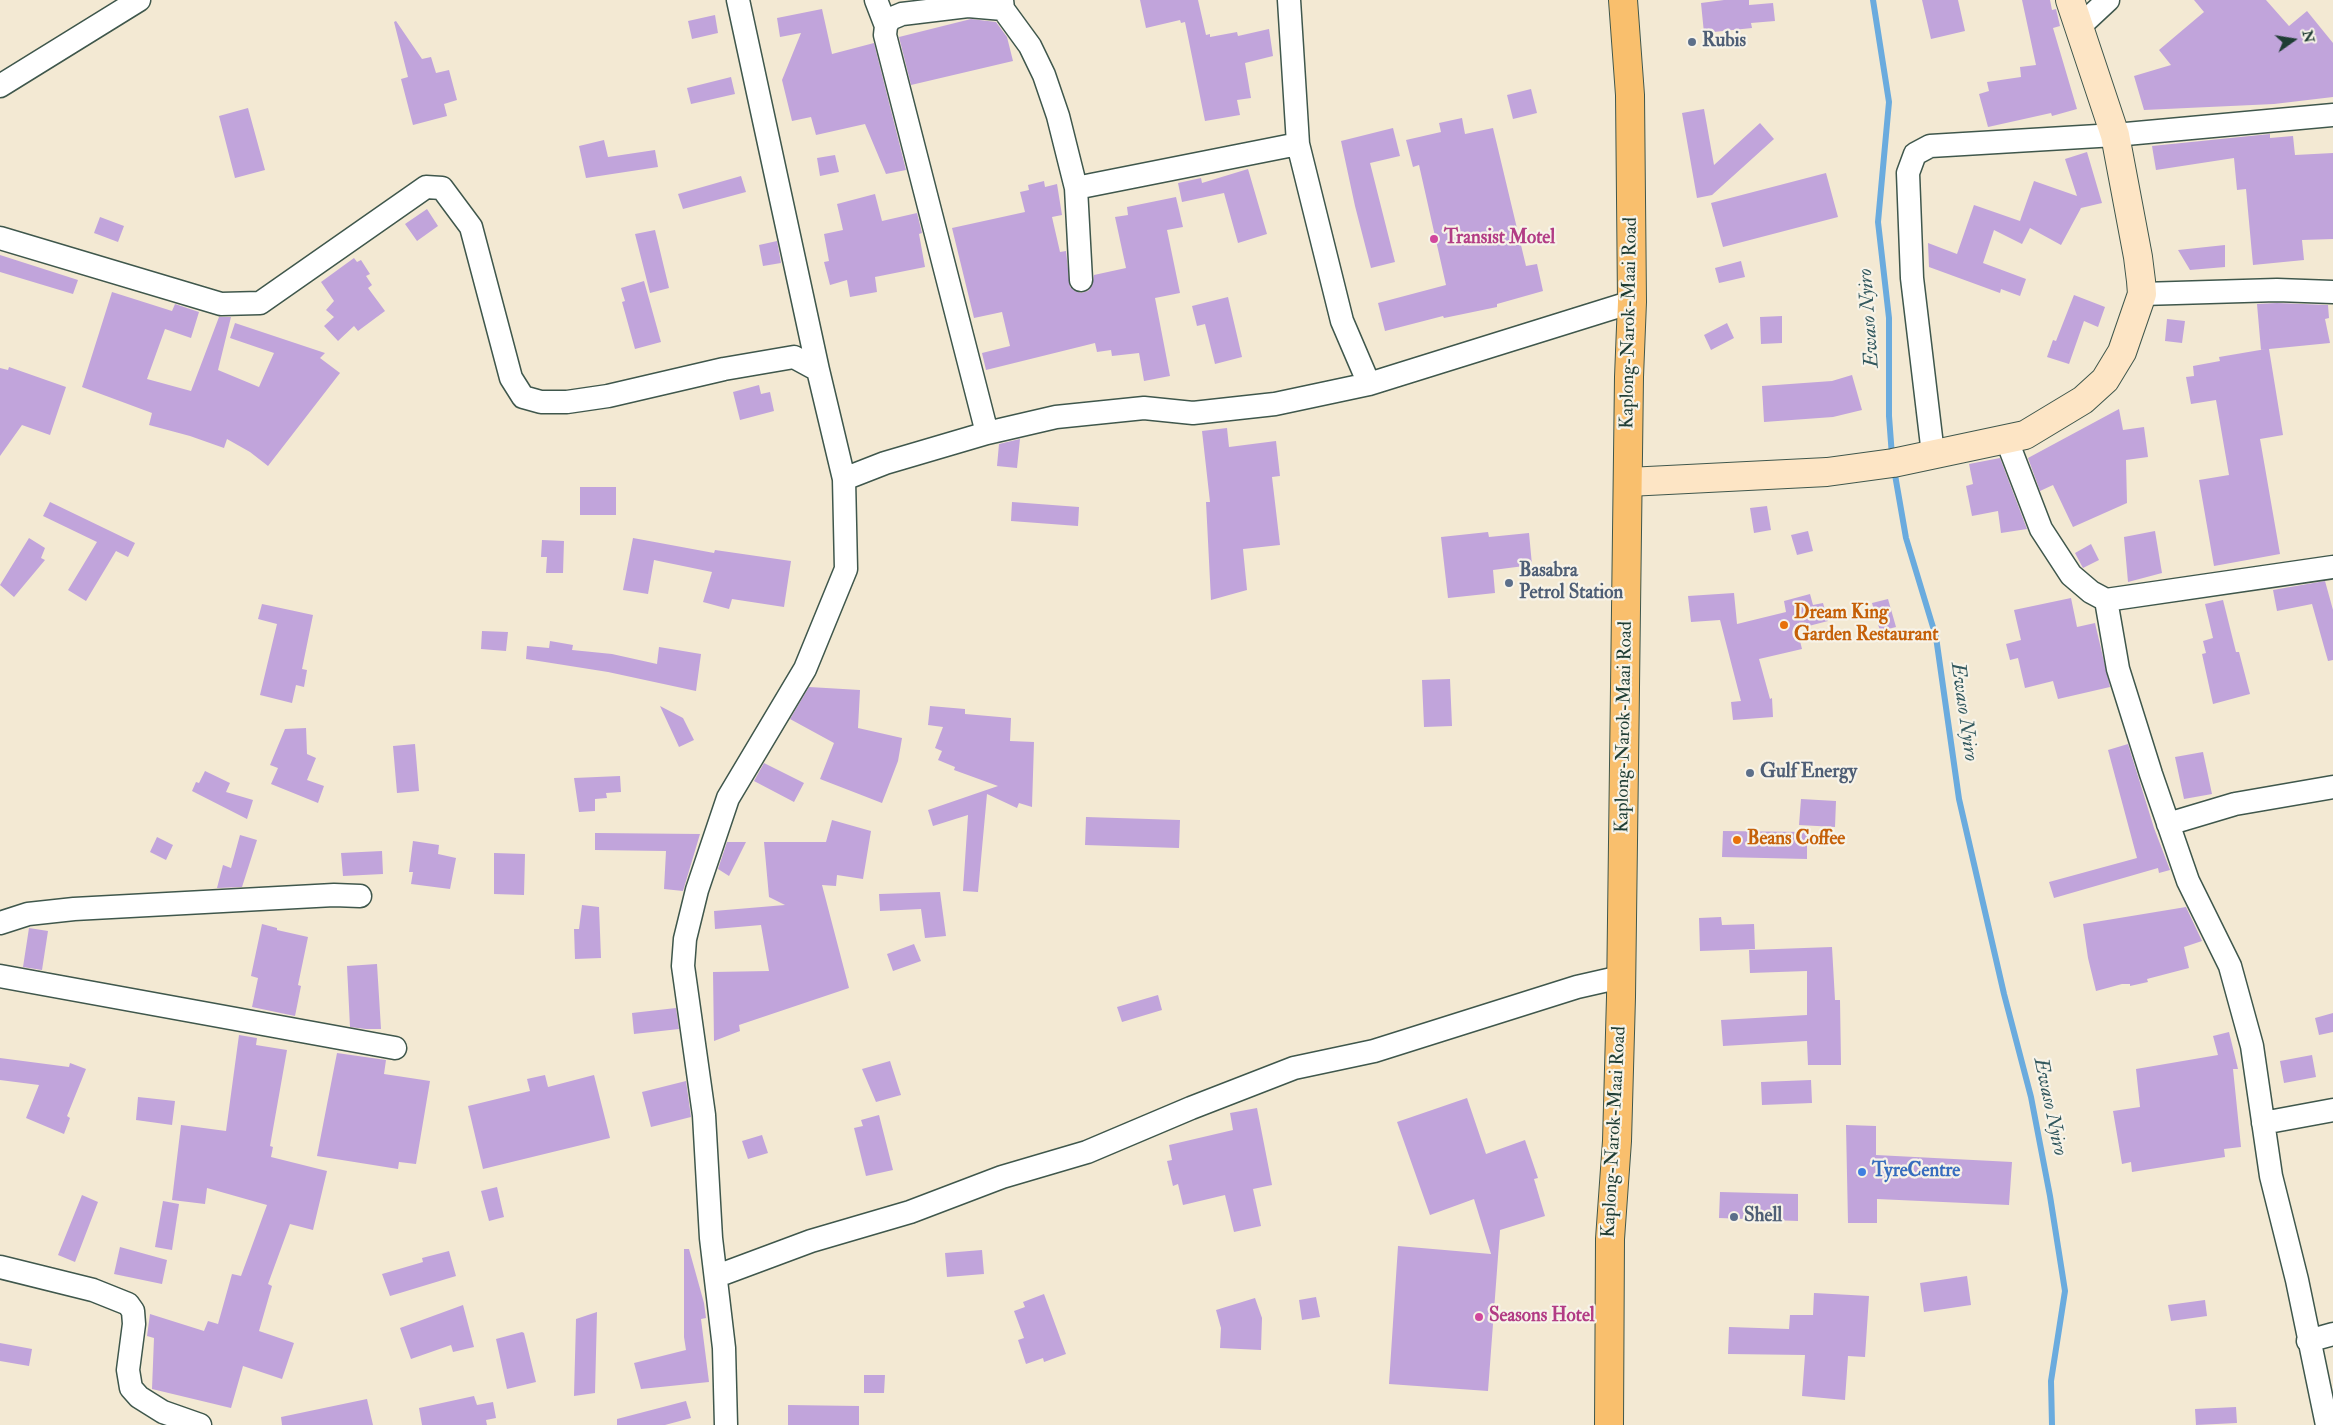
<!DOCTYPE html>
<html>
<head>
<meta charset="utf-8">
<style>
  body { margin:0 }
  #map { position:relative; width:2333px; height:1425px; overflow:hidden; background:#f3e9d3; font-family:"IM FELL Double Pica",serif }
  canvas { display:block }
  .north { position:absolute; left:2268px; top:15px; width:50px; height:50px; -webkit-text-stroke:4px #f7f3e8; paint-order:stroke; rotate:77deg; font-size:14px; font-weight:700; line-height:20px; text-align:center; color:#1f3d34 }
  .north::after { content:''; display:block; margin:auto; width:18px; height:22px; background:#1f3d34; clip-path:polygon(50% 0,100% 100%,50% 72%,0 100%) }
</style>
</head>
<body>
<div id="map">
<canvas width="2333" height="1425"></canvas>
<div class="north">N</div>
</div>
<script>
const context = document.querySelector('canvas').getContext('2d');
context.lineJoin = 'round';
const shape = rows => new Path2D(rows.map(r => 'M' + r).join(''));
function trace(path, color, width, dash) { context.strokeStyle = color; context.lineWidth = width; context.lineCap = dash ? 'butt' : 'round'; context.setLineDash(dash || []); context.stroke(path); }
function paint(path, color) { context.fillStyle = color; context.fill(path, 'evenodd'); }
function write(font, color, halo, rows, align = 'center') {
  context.font = font + ' "IM FELL Double Pica",serif'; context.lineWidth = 4.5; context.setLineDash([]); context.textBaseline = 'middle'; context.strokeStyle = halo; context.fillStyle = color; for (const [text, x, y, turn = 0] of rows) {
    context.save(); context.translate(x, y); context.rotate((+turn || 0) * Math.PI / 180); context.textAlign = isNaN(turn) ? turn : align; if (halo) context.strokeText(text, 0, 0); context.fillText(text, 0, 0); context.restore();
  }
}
const stream = shape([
  [1873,0,1889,102,1878,222,1889,318,1889,416,1892,456],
  [1894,469,1906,538,1936,637,1959,799,2004,994,2031,1097,2050,1196,2065,1291,2051,1381,2052,1425]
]);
const building = shape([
  [1140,0,1198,0,1206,35,1210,34,1210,37,1237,32,1238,36,1269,29,1273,56,1245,63,1251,98,1237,100,1240,115,1205,121,1185,22,1181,23,1180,20,1146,28],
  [1724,0,1749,0,1749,5,1773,3,1775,21,1751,23,1752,28,1704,33,1701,3],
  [1922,0,1958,0,1965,31,1931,39],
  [2022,0,2050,0,2052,10,2056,9,2060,26,2053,28,2077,109,2052,116,2051,113,1988,127,1979,94,1989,91,1987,82,2021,77,2020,67,2036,65],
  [2194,0,2266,0,2289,26,2307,11,2333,43,2333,97,2274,104,2144,110,2134,76,2171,65,2159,50,2204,12],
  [822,9,832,54,874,43,906,170,886,174,865,124,816,135,811,117,792,121,782,80,801,33,780,37,777,18],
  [715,15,718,33,692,39,688,21],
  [971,19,996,22,1007,37,1013,61,911,85,899,37],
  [396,21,422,59,431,57,436,73,449,70,457,100,444,104,447,116,413,125,401,79,408,77,394,22],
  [731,77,735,94,691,104,687,88],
  [1531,89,1537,113,1513,119,1507,95],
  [248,108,265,170,235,178,219,116],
  [1704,109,1714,165,1760,123,1774,139,1712,195,1697,198,1682,113],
  [1462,118,1465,134,1493,128,1526,266,1537,264,1543,291,1497,304,1497,307,1444,318,1443,316,1385,331,1378,303,1446,285,1419,165,1413,167,1406,140,1441,132,1439,123],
  [1393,128,1400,156,1370,163,1395,262,1371,268,1355,206,1341,141],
  [2270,134,2270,138,2293,136,2295,155,2333,153,2333,239,2302,240,2304,260,2253,265,2246,189,2237,190,2234,158,2156,170,2152,146],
  [604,140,608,157,655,150,658,167,586,178,579,146],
  [2087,152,2102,203,2081,208,2061,245,2030,228,2022,244,1994,230,1983,263,2026,279,2020,296,2001,289,2000,293,1929,267,1928,243,1957,254,1974,205,2020,221,2034,181,2077,196,2065,159],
  [835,155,839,172,820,176,817,158],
  [1248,169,1267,234,1238,243,1224,193,1182,202,1178,183,1201,178,1202,183],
  [1826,173,1838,217,1723,247,1711,203],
  [741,176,746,192,683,209,678,194],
  [1044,181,1045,187,1057,184,1062,215,1052,217,1060,252,1066,251,1070,287,1075,291,1081,293,1088,291,1092,286,1094,275,1126,268,1115,217,1128,215,1127,207,1176,197,1183,227,1167,230,1180,293,1155,298,1170,376,1144,381,1139,353,1112,356,1111,350,1097,352,1095,343,986,370,982,353,1010,346,1002,312,974,318,952,228,1025,212,1020,192,1029,190,1028,185],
  [875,194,882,221,917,213,922,233,919,234,925,267,875,277,877,292,850,297,847,280,830,285,824,262,829,261,824,234,843,230,837,204],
  [427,209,438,226,417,241,405,224],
  [100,217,124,226,118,242,94,233],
  [655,230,669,288,650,293,635,234],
  [777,241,781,263,763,266,759,245],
  [2225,245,2225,267,2190,270,2178,250],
  [0,255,78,280,73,294,0,272],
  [354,258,357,262,361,260,370,274,366,276,372,285,368,288,385,311,358,331,354,326,338,341,324,326,334,317,326,310,334,301,321,282],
  [1741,261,1745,277,1719,283,1715,268],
  [644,281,661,342,635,349,622,302,625,301,621,288],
  [112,292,172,311,175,304,199,312,191,338,165,329,147,379,191,391,219,317,231,317,218,370,259,387,274,353,230,338,235,323,325,353,320,358,340,373,268,466,250,452,227,439,224,448,190,436,149,425,152,413,82,387],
  [2074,295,2105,307,2098,327,2084,321,2069,364,2047,357,2053,340,2056,341],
  [1228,297,1242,357,1215,364,1205,324,1197,326,1192,306],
  [2277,303,2328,305,2329,318,2325,319,2330,343,2269,349,2283,435,2260,439,2280,554,2214,566,2199,480,2229,475,2216,400,2191,404,2186,377,2194,376,2193,366,2220,361,2219,357,2266,349,2261,350,2257,304],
  [1782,316,1782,343,1761,344,1760,317],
  [2167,319,2185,321,2182,343,2165,341],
  [1727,323,1734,338,1711,350,1704,335],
  [9,367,66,387,50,435,22,425,0,456,0,368,8,370],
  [1852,375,1862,410,1833,417,1764,422,1762,386,1832,381],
  [759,385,761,394,770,392,774,411,740,420,733,392],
  [2119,409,2123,430,2144,427,2148,457,2126,460,2127,503,2073,527,2053,485,2040,491,2028,458],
  [1227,428,1229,447,1276,441,1280,476,1272,477,1280,545,1243,549,1247,590,1211,600,1206,502,1210,502,1202,431],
  [1020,439,1017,468,997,466,999,444],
  [2000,458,2027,529,2001,533,1998,511,1972,516,1966,486,1973,484,1969,464],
  [580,487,616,487,616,515,580,515],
  [50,502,135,543,128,557,116,551,86,601,68,590,97,542,43,516],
  [1012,502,1079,507,1078,526,1011,521],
  [1767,506,1771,530,1754,533,1750,508],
  [1808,531,1813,551,1797,555,1791,535],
  [2155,531,2162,573,2128,582,2124,537],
  [1488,532,1489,537,1529,533,1532,565,1493,570,1495,593,1448,598,1441,537],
  [29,538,45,548,41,558,45,560,14,597,0,585],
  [633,538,714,553,715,550,791,561,784,607,732,599,729,609,703,602,712,572,654,560,648,594,623,590],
  [542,540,564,541,563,573,546,573,547,557,541,557],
  [2091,544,2099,560,2083,568,2075,553],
  [2325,581,2333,610,2333,660,2328,661,2312,604,2277,611,2273,590],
  [1734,593,1737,624,1786,612,1784,601,1810,594,1813,605,1823,603,1828,621,1797,629,1802,649,1759,659,1770,699,1772,698,1773,717,1733,720,1731,702,1741,701,1720,620,1691,622,1688,596],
  [2071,598,2077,627,2095,623,2110,687,2058,699,2053,681,2025,688,2018,658,2010,660,2006,644,2021,640,2014,610],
  [1888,599,1896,627,1880,631,1872,603],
  [2223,600,2236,652,2239,652,2250,694,2213,704,2202,654,2206,653,2203,641,2213,638,2205,604],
  [262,604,313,615,302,669,307,670,304,687,296,685,292,703,260,695,277,624,258,619],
  [482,631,508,632,506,651,481,649],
  [550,641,573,645,572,650,612,654,657,664,659,647,701,654,696,691,608,672,526,659,527,646,549,648],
  [1450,679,1452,726,1424,727,1422,680],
  [809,687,860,690,858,728,902,738,898,761,882,803,820,779,834,743,790,719],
  [660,706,683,718,694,740,679,747],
  [930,706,965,709,965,714,1011,718,1010,741,1034,742,1032,807,1019,803,1017,808,987,794,978,892,963,891,968,815,933,826,928,810,998,786,954,770,955,767,938,760,942,751,935,748,943,727,928,725],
  [306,728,307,754,316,758,307,780,324,786,318,803,271,784,278,768,270,765,285,729],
  [415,744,419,791,397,793,393,746],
  [2128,744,2154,828,2170,870,2159,873,2158,868,2054,898,2049,882,2137,858,2108,750],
  [2203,752,2212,794,2184,799,2175,757],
  [764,763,804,783,794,802,754,781],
  [205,771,230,783,226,792,253,800,247,819,192,791,196,782,199,783],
  [620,776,621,792,606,793,607,798,595,799,595,811,579,812,574,778],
  [1801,799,1836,801,1835,827,1799,825],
  [1086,817,1180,820,1179,848,1085,845],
  [832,820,871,831,863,879,837,875,836,886,822,885,849,988,739,1025,740,1031,714,1041,713,972,769,971,761,925,715,929,714,911,785,905,769,897,764,842,826,842],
  [1723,831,1807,832,1807,859,1722,857],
  [595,833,700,834,683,891,664,889,666,851,595,850],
  [240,835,257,840,242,887,217,888,223,865,231,868],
  [157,837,173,845,166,860,150,852],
  [413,841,439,845,438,854,456,858,450,889,411,884,413,872,409,872],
  [727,842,746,842,729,876,718,869],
  [382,851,383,874,343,876,341,853],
  [494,853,525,854,524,895,494,894],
  [940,892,946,936,925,938,921,909,880,911,879,894],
  [582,905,599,907,601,958,575,959,574,929,579,929],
  [2186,907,2202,941,2184,947,2189,968,2147,979,2148,982,2130,986,2130,984,2122,984,2096,991,2088,958,2083,924],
  [1721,917,1722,925,1754,924,1755,949,1700,951,1699,918],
  [262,924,277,928,277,930,308,937,298,985,301,986,295,1016,252,1007,258,978,251,976],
  [29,928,48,931,42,970,23,967],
  [914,944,921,961,893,971,887,954],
  [1832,947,1835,1000,1840,1000,1841,1065,1808,1065,1807,1041,1723,1046,1721,1020,1807,1015,1807,971,1750,973,1749,950],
  [377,964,381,1029,366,1029,350,1027,347,966],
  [1158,995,1162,1010,1122,1022,1117,1007],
  [676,1008,679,1029,634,1034,632,1013],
  [2333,1013,2333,1032,2319,1035,2315,1018],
  [2229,1032,2238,1069,2233,1069,2241,1147,2224,1149,2225,1157,2132,1172,2131,1162,2122,1164,2113,1111,2140,1107,2136,1069,2218,1055,2213,1036],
  [239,1035,257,1038,256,1045,287,1050,270,1146,273,1147,271,1157,327,1171,313,1230,290,1224,268,1284,272,1286,259,1331,294,1343,282,1379,243,1366,231,1408,152,1389,154,1338,147,1336,150,1314,204,1331,208,1321,218,1324,232,1274,241,1276,267,1205,207,1188,205,1204,172,1200,181,1125,226,1131],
  [337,1053,386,1060,384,1074,430,1081,416,1164,399,1162,398,1169,317,1156],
  [2312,1055,2316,1077,2284,1083,2280,1061],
  [0,1058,69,1067,70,1063,86,1069,67,1116,70,1118,64,1134,26,1118,39,1085,0,1080],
  [890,1061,901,1095,876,1102,862,1069],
  [545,1075,548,1087,594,1075,610,1138,483,1169,468,1106,530,1091,527,1079],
  [1811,1080,1812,1103,1762,1105,1761,1082],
  [686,1081,691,1117,651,1127,642,1092],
  [138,1097,175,1101,172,1125,136,1120],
  [1467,1098,1486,1154,1525,1140,1538,1178,1534,1179,1545,1216,1500,1230,1488,1391,1389,1384,1398,1246,1491,1254,1474,1199,1430,1215,1397,1122],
  [1257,1108,1272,1185,1253,1189,1261,1226,1234,1232,1225,1195,1183,1205,1178,1184,1173,1186,1167,1161,1172,1160,1169,1145,1233,1130,1230,1113],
  [879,1115,893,1170,866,1176,854,1128,863,1126,861,1120],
  [1846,1125,1876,1126,1876,1155,2012,1162,2009,1205,1877,1199,1877,1223,1848,1223],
  [762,1135,768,1153,748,1159,742,1141],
  [497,1187,504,1217,489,1221,481,1191],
  [1720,1192,1798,1194,1798,1221,1719,1218],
  [82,1195,98,1202,75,1262,58,1255],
  [163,1201,179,1204,172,1250,155,1247],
  [120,1247,167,1260,162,1284,114,1274],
  [684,1249,689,1249,704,1303,706,1318,701,1319,709,1382,641,1389,634,1363,686,1350,684,1337],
  [982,1250,984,1274,947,1277,945,1253],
  [449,1251,456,1276,390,1296,382,1274,423,1262,422,1258],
  [1967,1276,1971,1305,1924,1312,1920,1283],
  [1814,1293,1869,1296,1865,1357,1848,1356,1845,1400,1802,1396,1805,1355,1728,1354,1729,1327,1789,1329,1790,1315,1813,1315],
  [1044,1294,1066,1354,1044,1362,1043,1358,1026,1364,1018,1340,1024,1338,1014,1311,1025,1307,1023,1302],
  [1316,1297,1320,1317,1302,1320,1299,1300],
  [1255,1298,1262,1318,1261,1350,1220,1348,1221,1328,1216,1310],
  [2205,1300,2207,1316,2171,1321,2168,1305],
  [463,1305,474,1347,453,1352,451,1345,411,1359,400,1328],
  [597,1312,595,1393,574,1396,576,1319],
  [522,1332,524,1333,536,1382,507,1389,496,1339],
  [0,1343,32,1349,29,1366,0,1361],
  [864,1375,885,1375,884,1393,864,1393],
  [474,1396,477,1405,493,1402,496,1418,486,1420,487,1425,422,1425,419,1408],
  [367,1399,373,1425,282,1425,281,1417],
  [686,1401,691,1418,665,1425,617,1425,617,1419],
  [788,1405,859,1406,859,1425,788,1425],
  [2236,1407,2237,1423,2196,1425,2195,1409]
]);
const street = shape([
  [738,0,818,370],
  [876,0,886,26],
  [1289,0,1298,144,1342,321,1369,384],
  [1003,9,1030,46,1044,75,1058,116,1076,188,1081,280],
  [2078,28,2108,0],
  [0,86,139,0],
  [1076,188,1298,144],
  [0,238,221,304,260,303,426,187,442,188,471,227,511,378,523,397,541,402,567,402,608,396,724,369,794,357,818,370,844,479,846,569,805,669,728,798,697,890,685,939,683,966,704,1115,711,1238,724,1348,726,1425],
  [2142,294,2277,290,2333,292],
  [987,433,885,35,886,26,890,19,902,14,968,6,1003,9,1002,0],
  [2006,438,2041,529,2071,575,2091,592,2106,600,2333,567],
  [1933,454,1912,278,1908,173,1915,154,1930,146,2115,135,2333,115],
  [844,479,885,463,987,433,1056,417,1144,408,1193,413,1275,404,1369,384,1632,302],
  [2106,600,2118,669,2151,774,2188,881,2230,966,2252,1046,2271,1176,2297,1280,2327,1425],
  [2168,824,2235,804,2333,787],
  [0,923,28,914,74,909,334,895,360,896],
  [0,976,395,1048],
  [2263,1123,2333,1110],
  [0,1267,93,1290,128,1304,133,1311,134,1324,128,1370,131,1388,139,1397,163,1412,200,1425],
  [717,1276,811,1241,910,1212,1002,1177,1087,1152,1191,1108,1294,1068,1374,1051,1577,987,1621,977],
  [2308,1341,2333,1334]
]);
const secondary = shape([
  [1628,482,1827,472,1893,463,2025,435,2083,400,2105,380,2122,352,2142,294,2141,281,2138,257,2115,135,2070,0]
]);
const highway = shape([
  [1609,1425,1610,1239,1617,1141,1621,997,1629,377,1632,302,1630,95,1623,0]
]);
const markers = [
  [1692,42,5,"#5c6f8a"],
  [1434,239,5,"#d1479c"],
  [1509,583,5,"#5c6f8a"],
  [1784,625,5,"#e8710a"],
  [1750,773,5,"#5c6f8a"],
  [1737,840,5,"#e8710a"],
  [1862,1172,5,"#3f7fe0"],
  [1734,1217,5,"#5c6f8a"],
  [1479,1317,5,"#d1479c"]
];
const serviceNames = [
  ["Rubis",1702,42],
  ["Basabra",1519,572],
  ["Petrol Station",1519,594],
  ["Gulf Energy",1760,773],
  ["Shell",1744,1217]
];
const hotelNames = [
  ["Transist Motel",1444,239],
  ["Seasons Hotel",1489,1317]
];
const streetNames = [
  ["Kaplong-Narok-Maai Road",1630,323,-89],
  ["Kaplong-Narok-Maai Road",1625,727,-89],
  ["Kaplong-Narok-Maai Road",1615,1132,-87]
];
const foodNames = [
  ["Dream King",1794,614],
  ["Garden Restaurant",1794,636],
  ["Beans Coffee",1747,840]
];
const shopNames = [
  ["TyreCentre",1872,1172]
];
const waterNames = [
  ["Ewaso Nyiro",1870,318,-94],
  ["Ewaso Nyiro",1963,712,82],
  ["Ewaso Nyiro",2049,1107,78]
];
trace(stream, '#6aabde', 6);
paint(building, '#c1a4db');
trace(street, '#3f574c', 25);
trace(secondary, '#3f574c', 30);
trace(highway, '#3f574c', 30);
trace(street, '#fff', 22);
trace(secondary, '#fde5c5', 28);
trace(highway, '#f9bf6d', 28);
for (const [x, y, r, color] of markers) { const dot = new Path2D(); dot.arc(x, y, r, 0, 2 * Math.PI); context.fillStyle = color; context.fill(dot); trace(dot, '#f7f3e8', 2); }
write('bold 19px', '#4e5e75', '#f7f3e8', serviceNames, 'left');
write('bold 19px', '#b23c85', '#f7f3e8', hotelNames, 'left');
write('19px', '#1f3d34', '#f7f3e8', streetNames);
write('bold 19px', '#c56008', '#f7f3e8', foodNames, 'left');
write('bold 19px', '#366cbe', '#f7f3e8', shopNames, 'left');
write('italic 20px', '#32585e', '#f7f3e8', waterNames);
</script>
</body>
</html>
